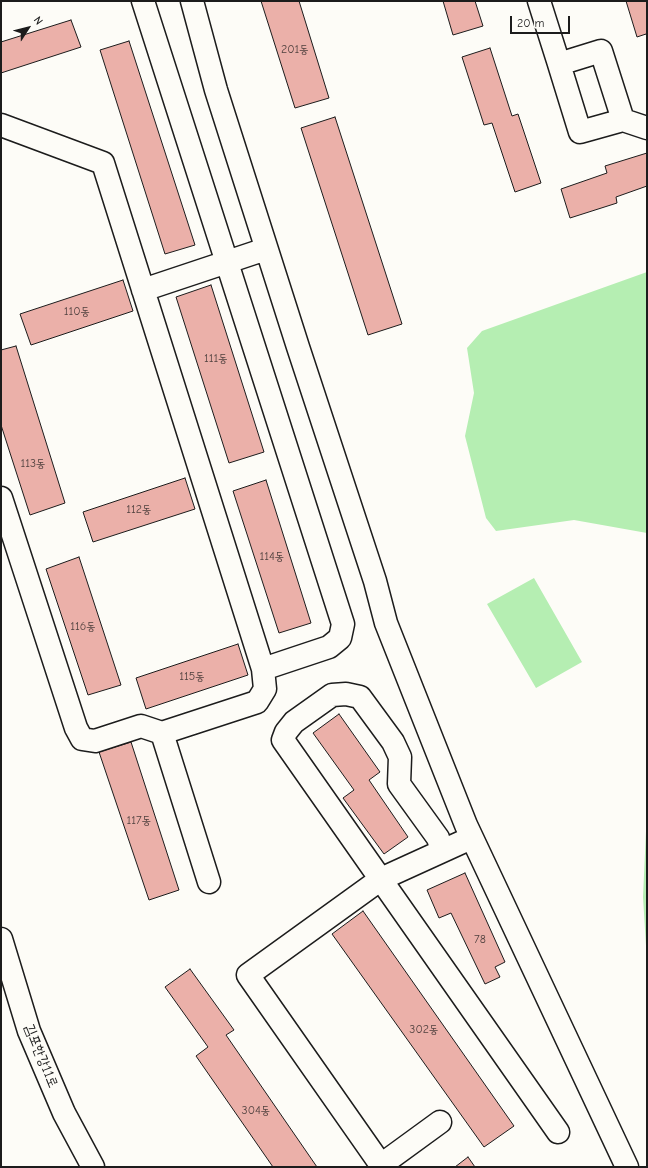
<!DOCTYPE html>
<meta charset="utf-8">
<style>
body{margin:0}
#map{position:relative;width:648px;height:1168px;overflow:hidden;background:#fdfcf7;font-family:"Comic Neue",sans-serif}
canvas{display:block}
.frame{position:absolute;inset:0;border:2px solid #1c1c1c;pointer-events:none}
.north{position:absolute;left:8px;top:8px;width:40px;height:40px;-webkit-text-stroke:3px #fdfcf7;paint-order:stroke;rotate:54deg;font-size:11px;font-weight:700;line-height:16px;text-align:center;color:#1c1c1c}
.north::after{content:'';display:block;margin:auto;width:14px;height:18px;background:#1c1c1c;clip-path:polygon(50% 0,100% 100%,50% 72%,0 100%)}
.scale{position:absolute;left:510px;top:16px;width:60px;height:18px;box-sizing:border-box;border:2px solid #1c1c1c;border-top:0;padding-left:5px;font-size:12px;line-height:14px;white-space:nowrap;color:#1c1c1c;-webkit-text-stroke:3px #fdfcf7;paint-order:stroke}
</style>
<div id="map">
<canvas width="648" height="1168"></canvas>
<div class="frame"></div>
<div class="north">N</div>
<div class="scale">20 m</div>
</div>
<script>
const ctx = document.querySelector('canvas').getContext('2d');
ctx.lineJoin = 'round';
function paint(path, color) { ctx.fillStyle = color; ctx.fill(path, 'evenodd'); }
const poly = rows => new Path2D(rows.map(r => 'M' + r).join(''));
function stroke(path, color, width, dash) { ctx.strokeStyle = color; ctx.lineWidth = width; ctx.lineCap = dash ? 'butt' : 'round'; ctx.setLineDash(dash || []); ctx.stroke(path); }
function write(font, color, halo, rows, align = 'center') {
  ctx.font = font + ' "Comic Neue","Poor Story",sans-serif'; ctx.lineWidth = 3; ctx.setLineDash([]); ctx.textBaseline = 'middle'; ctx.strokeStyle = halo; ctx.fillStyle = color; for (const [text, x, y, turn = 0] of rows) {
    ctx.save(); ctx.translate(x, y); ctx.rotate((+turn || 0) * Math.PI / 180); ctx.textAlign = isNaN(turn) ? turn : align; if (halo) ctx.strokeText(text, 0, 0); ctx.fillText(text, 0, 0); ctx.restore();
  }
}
const green = poly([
 [647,272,647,533,574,520,496,531,486,518,465,436,474,393,467,348,482,331],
 [534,578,582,662,536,688,487,604],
 [647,809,647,962,643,897]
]);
const building = poly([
 [261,1,299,1,329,98,295,108,261,1],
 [443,1,475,1,483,26,453,35,443,1],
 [626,1,647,1,647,36,646,34,637,37,626,1],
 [71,20,81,47,1,73,1,42,71,20],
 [129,41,195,245,165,254,100,50,129,41],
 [490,48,512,116,518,114,541,183,515,192,492,123,484,125,462,57,490,48],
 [335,117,402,324,368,335,301,128,335,117],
 [647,153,647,186,616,197,617,203,570,218,561,189,607,173,605,166,647,153],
 [123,280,133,311,31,345,20,314,123,280],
 [211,285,264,452,229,463,176,297,211,285],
 [16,346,65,503,30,515,1,425,1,350,16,346],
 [185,478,195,509,93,542,83,512,185,478],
 [266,480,311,623,279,633,233,491,266,480],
 [79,557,121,685,88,695,46,569,79,557],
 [238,644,248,675,146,709,136,678,238,644],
 [339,714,380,772,369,780,408,837,384,854,343,798,354,790,313,733,339,714],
 [131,742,179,890,149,900,99,752,131,742],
 [465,873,505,962,495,967,500,977,485,984,451,913,439,918,427,890,465,873],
 [363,911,514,1126,484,1147,332,934,363,911],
 [190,969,234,1030,226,1035,317,1167,273,1167,196,1056,208,1047,165,987,190,969],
 [468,1157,475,1167,455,1167,468,1157]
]);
const minor = poly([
 [143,1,343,624,340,638,329,647,263,669],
 [192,1,216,90,298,347,375,581,386,623,466,825,627,1167],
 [539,1,559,64],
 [623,120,601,51,559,64,580,132,623,120,647,128],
 [1,125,103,163,263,669,265,689,257,702,162,733,141,726,95,741,82,739,76,728,1,498],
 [143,290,266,249],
 [162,733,209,882],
 [442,851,438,838,399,784,400,757,393,742,360,697,346,694,332,695,294,722,286,732,283,740,558,1132],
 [1,939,29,1031,64,1113,93,1167],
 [440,1122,381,1165,248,975,381,879,471,838]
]);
const numberNames = [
 ["201동",295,50],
 ["110동",77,312],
 ["111동",216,359],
 ["113동",33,464],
 ["112동",139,510],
 ["114동",272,557],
 ["116동",83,627],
 ["115동",192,677],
 ["117동",139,821],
 ["78",480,940],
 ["302동",424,1030],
 ["304동",256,1111]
];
const streetNames = [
 ["김포한강11로",41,1056,68]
];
paint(green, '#b5eeb2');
paint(building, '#ebb0a9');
stroke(building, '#1c1c1c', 1);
stroke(minor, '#1c1c1c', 25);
stroke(minor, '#fdfcf7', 22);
write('12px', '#50413f', null, numberNames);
write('14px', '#1c1c1c', '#fdfcf7', streetNames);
</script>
